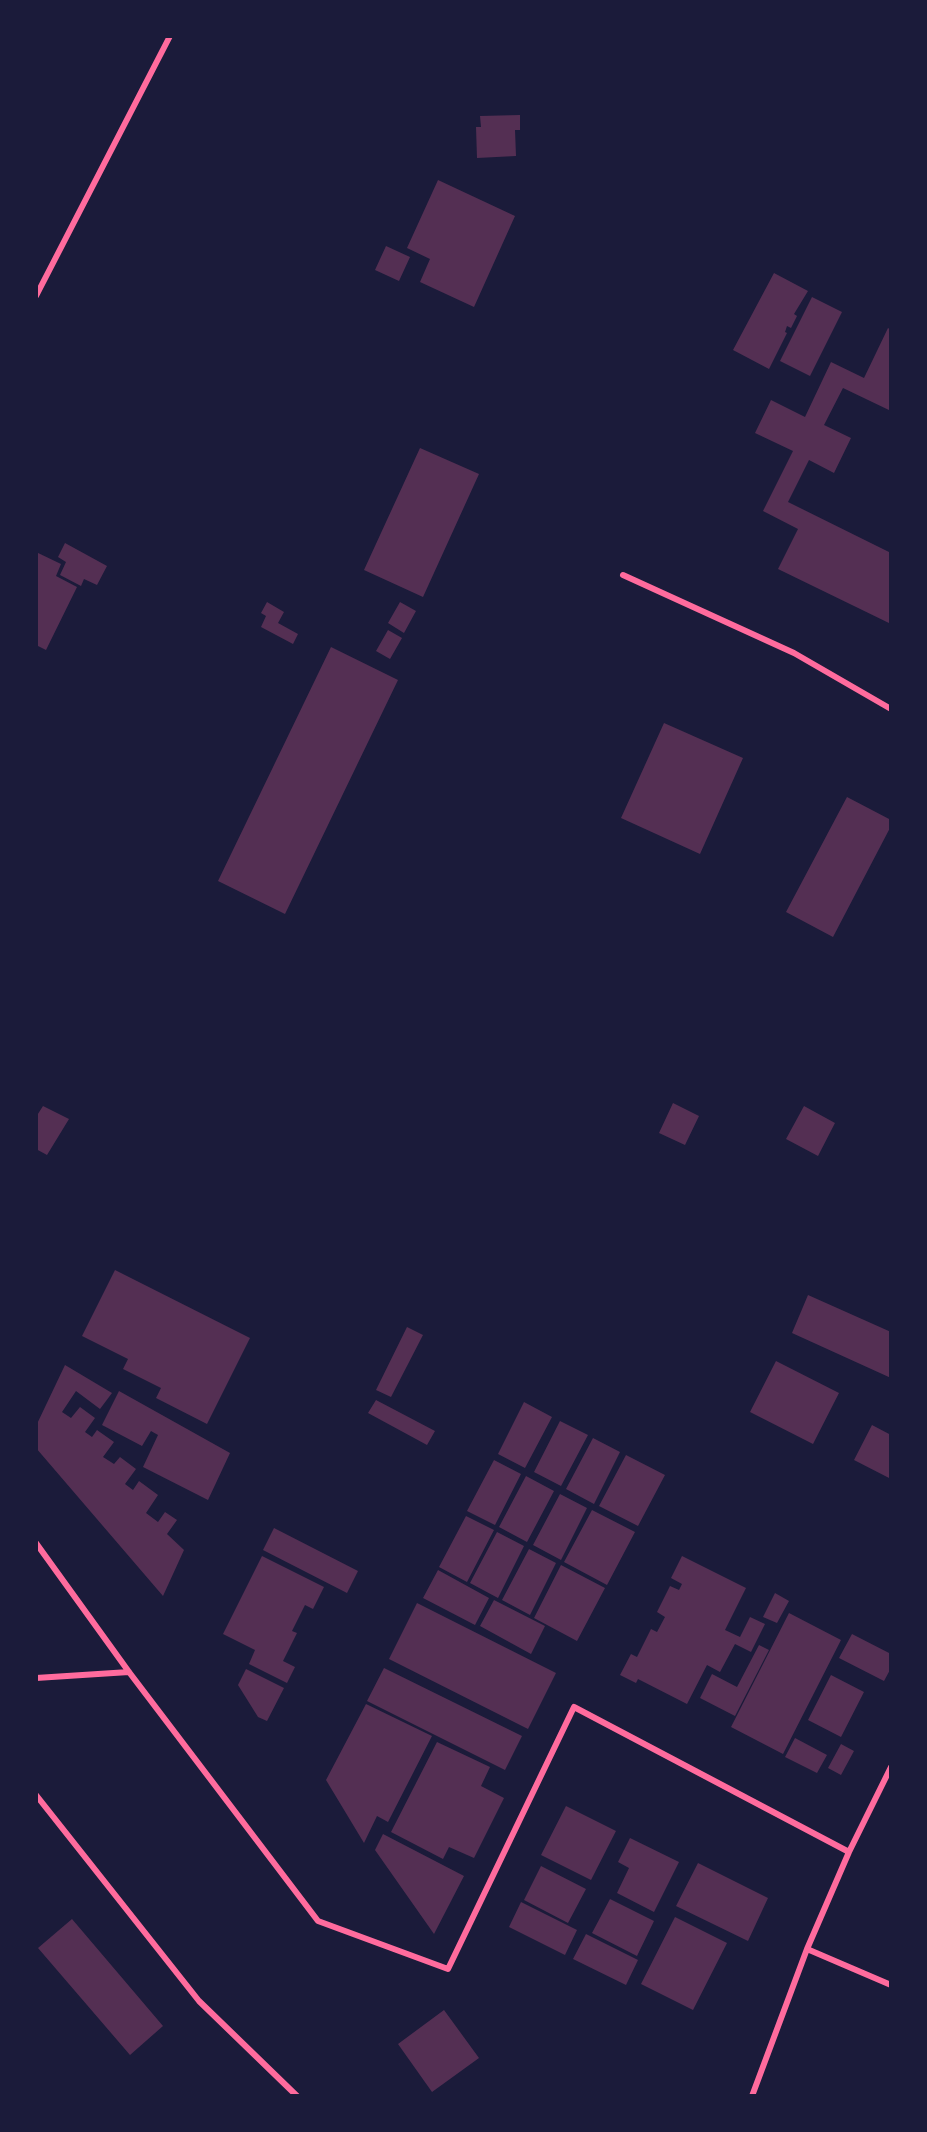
<!DOCTYPE html>
<style>
body{margin:0}
#map{position:relative;width:927px;height:2132px;overflow:hidden;background:#1b1b3a;font-family:"Open Sans",sans-serif}
canvas{display:block}
.frame{position:absolute;inset:0;border:38px solid #1b1b3a;pointer-events:none}
</style>
<div id="map">
<canvas width="927" height="2132"></canvas>
<div class="frame"></div>
</div>
<script>
const ctx = document.querySelector('canvas').getContext('2d');
ctx.lineJoin = 'round';
function paint(path, color) { ctx.fillStyle = color; ctx.fill(path, 'evenodd'); }
const poly = rows => new Path2D(rows.map(r => 'M' + r).join(''));
function stroke(path, color, width, dash) { ctx.strokeStyle = color; ctx.lineWidth = width; ctx.lineCap = dash ? 'butt' : 'round'; ctx.setLineDash(dash || []); ctx.stroke(path); }
const building = poly([
 [520,115,520,130,515,130,516,156,477,158,476,127,481,127,480,116],
 [438,180,515,216,474,307,420,282,430,259,407,248],
 [386,246,410,257,399,281,375,270],
 [774,273,808,291,794,314,797,316,791,328,787,326,785,332,787,333,769,369,733,350],
 [812,297,842,312,810,376,780,361],
 [888,328,891,330,891,411,843,388,824,425,851,438,834,473,809,460,788,502,891,553,891,624,778,569,798,529,763,511,793,451,755,433,771,400,805,417,831,362,864,378],
 [420,448,479,474,423,597,364,570],
 [65,543,107,566,97,585,84,579,81,586,60,575,66,562,58,557],
 [36,552,61,564,56,576,77,587,46,650,36,645],
 [267,602,284,612,278,623,298,634,293,644,261,627,266,616,261,613],
 [400,602,416,611,404,633,388,623],
 [388,630,402,638,390,659,376,651],
 [331,647,398,680,285,914,218,881],
 [664,723,743,758,700,854,621,818],
 [847,797,891,820,891,826,833,937,786,912],
 [673,1103,699,1116,685,1145,659,1133],
 [43,1106,69,1119,47,1155,36,1149,36,1117],
 [804,1106,835,1123,818,1156,786,1139],
 [115,1270,250,1338,207,1424,156,1398,161,1388,123,1369,128,1359,82,1336],
 [808,1295,891,1332,891,1378,792,1333],
 [407,1327,423,1335,391,1397,376,1390],
 [776,1361,839,1393,813,1444,750,1412],
 [65,1365,112,1393,100,1409,76,1391,62,1412,71,1418,80,1407,95,1418,85,1432,92,1437,97,1430,114,1442,103,1457,114,1464,120,1457,136,1469,125,1484,133,1490,139,1481,158,1495,146,1513,158,1522,165,1512,177,1520,167,1534,184,1550,163,1596,36,1448,36,1426],
 [119,1391,230,1453,208,1500,143,1467,158,1435,151,1431,142,1446,102,1425],
 [376,1400,435,1431,427,1445,368,1413],
 [524,1402,552,1417,525,1468,498,1454],
 [560,1421,588,1435,561,1486,534,1472],
 [872,1425,891,1435,891,1479,854,1460],
 [593,1438,620,1452,594,1504,566,1489],
 [626,1455,665,1475,638,1526,599,1506],
 [494,1460,521,1474,495,1525,467,1511],
 [526,1476,554,1491,527,1542,499,1527],
 [560,1494,587,1508,561,1560,533,1545],
 [592,1510,635,1532,607,1585,564,1562],
 [466,1516,494,1530,467,1582,439,1567],
 [274,1528,358,1571,347,1593,263,1550],
 [497,1532,524,1546,498,1598,470,1583],
 [529,1549,556,1563,530,1615,502,1600],
 [262,1556,324,1587,313,1609,305,1605,292,1631,297,1633,283,1661,295,1667,287,1683,249,1664,255,1650,223,1634],
 [682,1556,746,1588,725,1630,740,1637,750,1617,765,1624,751,1652,735,1644,720,1672,707,1665,687,1704,638,1679,636,1683,620,1675,631,1654,637,1657,651,1629,657,1632,665,1617,657,1612,670,1586,679,1590,682,1584,671,1578],
 [561,1565,605,1588,577,1641,534,1618],
 [438,1570,489,1598,475,1625,423,1598],
 [775,1593,789,1601,777,1623,763,1617],
 [494,1600,545,1626,531,1654,480,1626],
 [417,1603,556,1673,528,1729,389,1659],
 [789,1613,841,1640,783,1754,731,1727],
 [852,1634,891,1654,891,1668,884,1681,839,1658],
 [759,1645,769,1650,735,1716,700,1698,712,1674,737,1687],
 [384,1668,522,1736,505,1770,367,1701],
 [246,1669,284,1688,267,1721,258,1717,238,1685],
 [831,1675,864,1692,841,1737,808,1720],
 [366,1704,432,1736,388,1822,377,1816,364,1843,326,1780],
 [795,1738,827,1755,817,1773,785,1757],
 [437,1742,490,1767,481,1786,504,1798,474,1858,449,1847,443,1859,391,1832],
 [841,1744,854,1751,841,1775,828,1768],
 [566,1806,616,1831,591,1880,541,1855],
 [383,1834,464,1876,434,1934,375,1850],
 [630,1838,679,1862,654,1912,617,1893,629,1868,618,1862],
 [698,1863,768,1898,748,1941,676,1906],
 [541,1866,586,1889,568,1923,524,1900],
 [610,1899,654,1921,637,1956,592,1933],
 [521,1902,577,1930,565,1955,509,1927],
 [675,1917,727,1943,693,2010,641,1984],
 [72,1919,163,2026,130,2055,38,1948],
 [586,1934,638,1960,626,1985,573,1959],
 [444,2010,479,2058,432,2092,398,2044]
]);
const minor = poly([
 [36,296,170,36],
 [623,575,794,653,891,709],
 [36,1543,129,1672,318,1921,448,1969,574,1707,849,1852],
 [36,1678,129,1672],
 [36,1795,199,2001,297,2096],
 [807,1949,891,1985],
 [752,2096,807,1949,849,1852,891,1767]
]);
paint(building, '#542f53');
stroke(minor, '#ff6b9d', 6);
</script>
